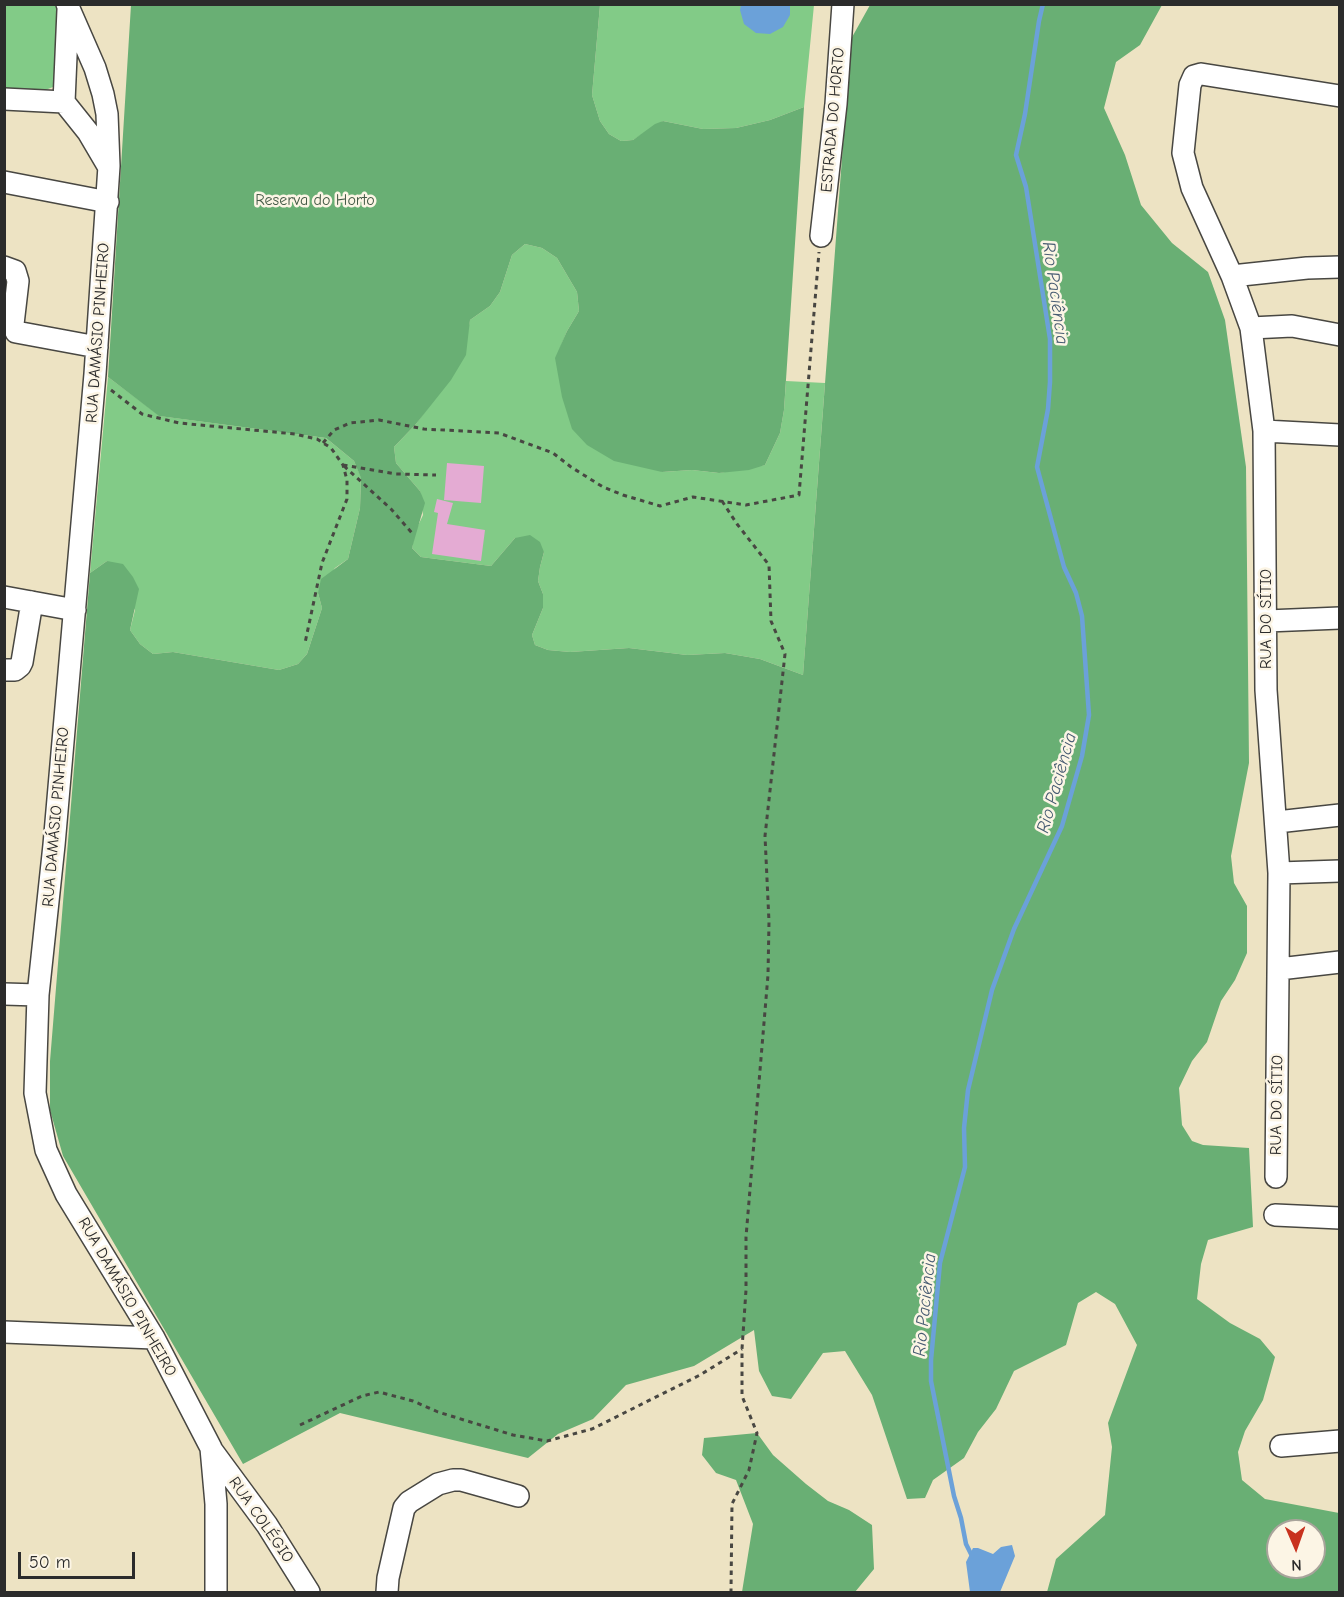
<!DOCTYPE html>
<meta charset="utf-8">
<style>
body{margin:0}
#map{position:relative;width:1344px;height:1597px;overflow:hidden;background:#ede3c3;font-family:"Comic Neue",sans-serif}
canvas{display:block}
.frame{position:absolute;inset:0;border:6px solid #2b2b2b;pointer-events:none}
.north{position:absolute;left:1266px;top:1519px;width:60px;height:60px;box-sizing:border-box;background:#fcf5e5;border:2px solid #a8a49b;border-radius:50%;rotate:178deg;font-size:16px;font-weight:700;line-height:24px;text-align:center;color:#2b2b2b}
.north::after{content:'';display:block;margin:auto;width:21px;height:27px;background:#c8321e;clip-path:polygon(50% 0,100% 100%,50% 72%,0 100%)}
.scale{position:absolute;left:18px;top:1552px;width:117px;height:27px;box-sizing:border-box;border:3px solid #2b2b2b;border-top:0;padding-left:8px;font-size:18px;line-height:21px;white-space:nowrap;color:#2b2b2b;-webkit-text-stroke:4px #fcf5e5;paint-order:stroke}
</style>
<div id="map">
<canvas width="1344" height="1597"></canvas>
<div class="frame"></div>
<div class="north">N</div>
<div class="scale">50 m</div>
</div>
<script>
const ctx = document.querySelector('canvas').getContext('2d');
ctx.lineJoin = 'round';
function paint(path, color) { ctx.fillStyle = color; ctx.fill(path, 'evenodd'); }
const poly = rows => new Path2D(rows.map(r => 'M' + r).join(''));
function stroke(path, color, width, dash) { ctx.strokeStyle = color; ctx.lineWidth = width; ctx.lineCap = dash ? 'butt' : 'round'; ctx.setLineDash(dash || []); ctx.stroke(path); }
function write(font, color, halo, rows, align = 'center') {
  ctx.font = font + ' "Comic Neue",sans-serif'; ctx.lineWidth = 5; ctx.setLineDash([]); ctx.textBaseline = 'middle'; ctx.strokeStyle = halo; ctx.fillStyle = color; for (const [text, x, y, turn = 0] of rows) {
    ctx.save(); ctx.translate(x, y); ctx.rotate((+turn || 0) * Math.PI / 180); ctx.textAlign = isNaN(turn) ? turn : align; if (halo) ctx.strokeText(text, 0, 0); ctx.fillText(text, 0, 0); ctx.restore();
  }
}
const green = poly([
 [5,5,55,5,60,13,57,79,53,87,43,91,5,90],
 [600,5,814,5,804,107,770,120,736,128,703,129,663,121,633,140,621,141,609,134,600,121,592,95],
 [525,244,542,248,557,258,577,292,579,311,567,331,556,358,662,472,692,470,719,473,765,465,780,433,784,410,786,381,825,383,803,675,760,659,725,653,687,655,629,648,570,652,548,650,535,645,532,635,543,608,543,594,538,581,540,567,544,552,515,538,491,566,421,557,412,548,415,532,423,515,420,491,396,463,394,447,416,424,432,402,467,336,470,320,490,306,500,292,512,255],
 [108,377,160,416,326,438,354,461,361,477,360,508,348,559,335,568,318,593,322,608,307,654,298,664,279,670,173,652,153,654,140,644,130,630,135,610,107,561,90,573]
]);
const forest = poly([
 [131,5,600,5,592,95,600,121,609,134,621,141,633,140,655,124,663,121,703,129,736,128,770,120,804,107,784,410,780,433,765,465,749,470,719,473,692,470,662,472,614,461,587,445,572,429,562,397,555,358,567,331,579,311,577,292,557,258,542,248,525,244,512,255,500,292,490,306,470,320,466,355,451,380,416,424,394,447,396,463,420,491,425,503,412,548,421,557,491,566,515,538,530,535,540,542,544,552,540,567,538,581,543,594,543,608,532,635,535,645,548,650,570,652,629,648,687,655,725,653,760,659,803,675,851,39,870,5,1162,5,1140,45,1116,62,1104,108,1125,155,1141,205,1172,243,1208,272,1225,320,1246,467,1249,763,1231,856,1234,883,1247,906,1247,953,1235,980,1221,1001,1207,1042,1192,1061,1179,1088,1182,1125,1192,1141,1203,1145,1249,1148,1253,1227,1208,1240,1201,1264,1197,1299,1230,1323,1260,1339,1275,1357,1263,1400,1245,1431,1238,1452,1242,1480,1265,1499,1339,1513,1339,1592,1047,1592,1056,1559,1105,1515,1112,1447,1108,1423,1137,1345,1115,1304,1096,1292,1078,1303,1066,1345,1014,1371,996,1409,978,1432,964,1458,933,1480,925,1498,907,1499,872,1395,845,1351,823,1353,791,1399,772,1396,759,1371,754,1330,694,1366,626,1385,593,1419,558,1434,528,1458,340,1413,243,1464,63,1156,50,1110,50,1061,90,573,107,561,123,564,133,577,139,589,130,630,140,644,153,654,173,652,279,670,298,664,307,654,322,608,318,593,321,579,348,559,360,508,361,478,354,461,326,438,159,416,108,377],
 [1278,1531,1314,1531,1314,1567,1278,1567],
 [757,1433,773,1455,806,1484,828,1501,849,1510,872,1525,874,1569,855,1592,742,1592,753,1524,736,1480,716,1473,702,1455,704,1438]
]);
const water = poly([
 [741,5,790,5,790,15,783,27,770,34,756,33,744,24,740,10],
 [1012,1545,1015,1556,1000,1592,970,1592,966,1562,973,1548,978,1548,993,1554,1001,1547]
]);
const stream = poly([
 [972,1556,966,1544,961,1518,954,1496,931,1381,931,1360,940,1263,965,1167,964,1128,968,1090,992,990,1014,929,1062,826,1082,756,1089,715,1082,616,1076,593,1064,567,1037,467,1048,409,1050,382,1050,339,1026,187,1016,155,1025,114,1039,21,1043,4]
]);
const building = poly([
 [447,463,484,466,481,503,444,500],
 [437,499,453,503,447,524,485,530,481,561,432,554,438,513,434,512]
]);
const path = poly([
 [111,390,142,414,179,423,295,434,317,439,331,448,343,465,347,480,347,499,322,563,305,643],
 [323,443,334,430,350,423,379,420,424,429,499,433,553,453,571,467,603,487,623,495,660,506,693,497,746,505,799,495,819,252],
 [343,465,396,474,436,475],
 [344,466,391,509,412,533],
 [722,501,737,524,769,565,771,621,785,654,765,836,769,922,768,975,746,1237,746,1290,742,1349,742,1396,757,1433,749,1470,732,1504,731,1592],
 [300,1425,362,1396,379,1392,413,1401,438,1412,513,1435,547,1441,592,1429,700,1375,742,1349]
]);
const minor = poly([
 [67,4,95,68,103,94,107,114,109,166,95,374,54,845,38,995,35,1093,46,1150,66,1194,154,1338,211,1448,216,1504,216,1592],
 [4,99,64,102,88,132,108,166],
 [64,102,68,10],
 [4,182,108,202],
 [821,236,836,104,843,4],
 [4,267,15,271,18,281,13,324,16,332,97,347],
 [1232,276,1307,268,1340,267],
 [1251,328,1292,326,1340,335],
 [1264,431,1340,435],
 [4,597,75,610],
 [1267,621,1340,618],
 [4,670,15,670,20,666,22,662,32,602],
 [1277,822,1340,815],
 [1279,873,1340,871],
 [1279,969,1340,962],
 [4,994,38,995],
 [1276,1177,1279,873,1266,690,1264,431,1251,328,1232,276,1192,188,1183,153,1190,85,1194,76,1201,74,1340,96],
 [1275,1215,1340,1218],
 [4,1332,154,1338],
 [1281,1446,1340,1441],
 [211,1449,267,1525,309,1592],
 [387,1592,388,1578,404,1508,409,1502,438,1484,453,1480,461,1480,518,1496]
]);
const streetNames = [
 ["ESTRADA DO HORTO",833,120,-85],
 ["RUA DAMÁSIO PINHEIRO",98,333,-86],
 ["RUA DO SÍTIO",1266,619,-90],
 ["RUA DAMÁSIO PINHEIRO",56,817,-85],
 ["RUA DO SÍTIO",1277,1105,-89],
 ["RUA DAMÁSIO PINHEIRO",127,1297,60],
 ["RUA COLÉGIO",261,1520,55]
];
const parkNames = [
 ["Reserva do Horto",315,200]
];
const waterNames = [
 ["Rio Paciência",1055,293,82],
 ["Rio Paciência",1057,783,-74],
 ["Rio Paciência",925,1305,-84]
];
paint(green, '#82cb87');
paint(forest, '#69af74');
paint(water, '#6ba1d9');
stroke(stream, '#6ba1d9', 4.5);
paint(building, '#e4abd3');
stroke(minor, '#484742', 24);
stroke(path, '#484742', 3, [4.5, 4.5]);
stroke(minor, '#fff', 21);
write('16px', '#2b2b2b', '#fcf5e5', streetNames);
write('16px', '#455b47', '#fcf5e5', parkNames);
write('italic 18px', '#455a71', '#fcf5e5', waterNames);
</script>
